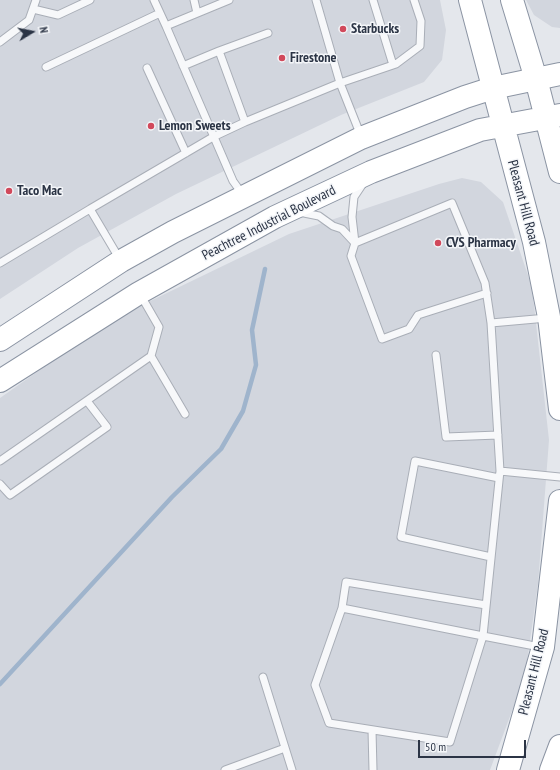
<!DOCTYPE html>
<style>
body{margin:0}
#map{position:relative;width:560px;height:770px;overflow:hidden;background:#e4e7ec;font-family:"PT Sans Narrow",sans-serif}
canvas{display:block}
.north{position:absolute;left:12px;top:12px;width:40px;height:40px;-webkit-text-stroke:3px #f4f6f9;paint-order:stroke;rotate:80deg;font-size:11px;font-weight:700;line-height:16px;text-align:center;color:#2b3445}
.north::after{content:'';display:block;margin:auto;width:14px;height:18px;background:#2b3445;clip-path:polygon(50% 0,100% 100%,50% 72%,0 100%)}
.scale{position:absolute;left:418px;top:740px;width:108px;height:18px;box-sizing:border-box;border:2px solid #2b3445;border-top:0;padding-left:5px;font-size:12px;line-height:14px;white-space:nowrap;color:#2b3445;-webkit-text-stroke:3px #f4f6f9;paint-order:stroke}
</style>
<div id="map">
<canvas width="560" height="770"></canvas>
<div class="north">N</div>
<div class="scale">50 m</div>
</div>
<script>
const ctx = document.querySelector('canvas').getContext('2d');
ctx.lineJoin = 'round';
function paint(path, color) { ctx.fillStyle = color; ctx.fill(path, 'evenodd'); }
const poly = rows => new Path2D(rows.map(r => 'M' + r).join(''));
function stroke(path, color, width, dash) { ctx.strokeStyle = color; ctx.lineWidth = width; ctx.lineCap = dash ? 'butt' : 'round'; ctx.setLineDash(dash || []); ctx.stroke(path); }
function write(font, color, halo, rows, align = 'center') {
  ctx.font = font + ' "PT Sans Narrow",sans-serif'; ctx.lineWidth = 3; ctx.setLineDash([]); ctx.textBaseline = 'middle'; ctx.strokeStyle = halo; ctx.fillStyle = color; for (const [text, x, y, turn = 0] of rows) {
    ctx.save(); ctx.translate(x, y); ctx.rotate((+turn || 0) * Math.PI / 180); ctx.textAlign = isNaN(turn) ? turn : align; if (halo) ctx.strokeText(text, 0, 0); ctx.fillText(text, 0, 0); ctx.restore();
  }
}
const built = poly([
 [0,0,440,0,446,30,442,60,424,82,341,115,176,194,78,248,0,299],
 [526,0,560,0,560,28,552,27,534,15],
 [462,178,481,182,503,202,532,287,549,440,538,584,525,676,490,770,0,770,0,398,111,320,289,234,439,184]
]);
const stream = poly([
 [0,684,172,497,221,449,243,411,256,365,252,330,265,269]
]);
const service = poly([
 [154,0,166,26,233,181,243,195],
 [194,0,197,13],
 [316,0,340,83,396,64,420,46,421,21,414,0],
 [373,0,393,65],
 [33,9,58,15,90,0],
 [166,26,229,0],
 [0,42,29,20,36,0],
 [219,51,268,33],
 [183,66,219,51,245,122,340,83,361,136],
 [46,67,160,13],
 [147,68,186,153],
 [364,182,354,197,352,217,355,243,351,256,382,339,409,329,418,315,487,293],
 [299,212,319,216,333,226,342,229,355,243],
 [355,243,452,203,485,283,491,323,547,318],
 [119,258,90,209,213,137,245,122],
 [0,263,90,209],
 [491,323,500,471,483,636,450,742,329,723,315,685,342,608,483,636,540,647],
 [436,355,446,437,498,435],
 [151,356,185,414],
 [0,461,151,356,159,327,140,294],
 [500,471,560,477],
 [0,484,10,495,107,427,87,401],
 [491,557,401,537,415,461,499,478],
 [342,608,346,582,486,605],
 [263,677,292,770],
 [372,730,373,770],
 [225,770,285,748]
]);
const trunk = poly([
 [470,0,534,242,549,317,560,409],
 [512,0,536,79,560,172],
 [0,340,121,261,173,232,361,138,465,97,493,88,560,74],
 [0,381,139,293,275,217,371,172,480,130,560,115],
 [508,770,543,647,560,501],
 [551,770,560,746]
]);
const markers = [
 [343,29,4,"#d1495b"],
 [282,58,4,"#d1495b"],
 [151,126,4,"#d1495b"],
 [9,191,4,"#d1495b"],
 [438,243,4,"#d1495b"]
];
const poiNames = [
 ["Starbucks",351,29],
 ["Firestone",290,58],
 ["Lemon Sweets",159,126],
 ["Taco Mac",17,191],
 ["CVS Pharmacy",446,243]
];
const streetNames = [
 ["Pleasant Hill Road",523,203,75],
 ["Peachtree Industrial Boulevard",269,223,-27],
 ["Pleasant Hill Road",534,672,-76]
];
paint(built, '#d2d6de');
stroke(stream, '#9fb4cc', 4.5);
stroke(service, '#a9aeb7', 9);
stroke(trunk, '#8b94a3', 24);
stroke(service, '#f7f8fa', 7);
stroke(trunk, '#fff', 22);
for (const [x, y, r, color] of markers) { const dot = new Path2D(); dot.arc(x, y, r, 0, 2 * Math.PI); ctx.fillStyle = color; ctx.fill(dot); stroke(dot, '#f4f6f9', 1.5); }
write('bold 14px', '#2b3445', '#f4f6f9', poiNames, 'left');
write('14px', '#2b3445', '#f4f6f9', streetNames);
</script>
